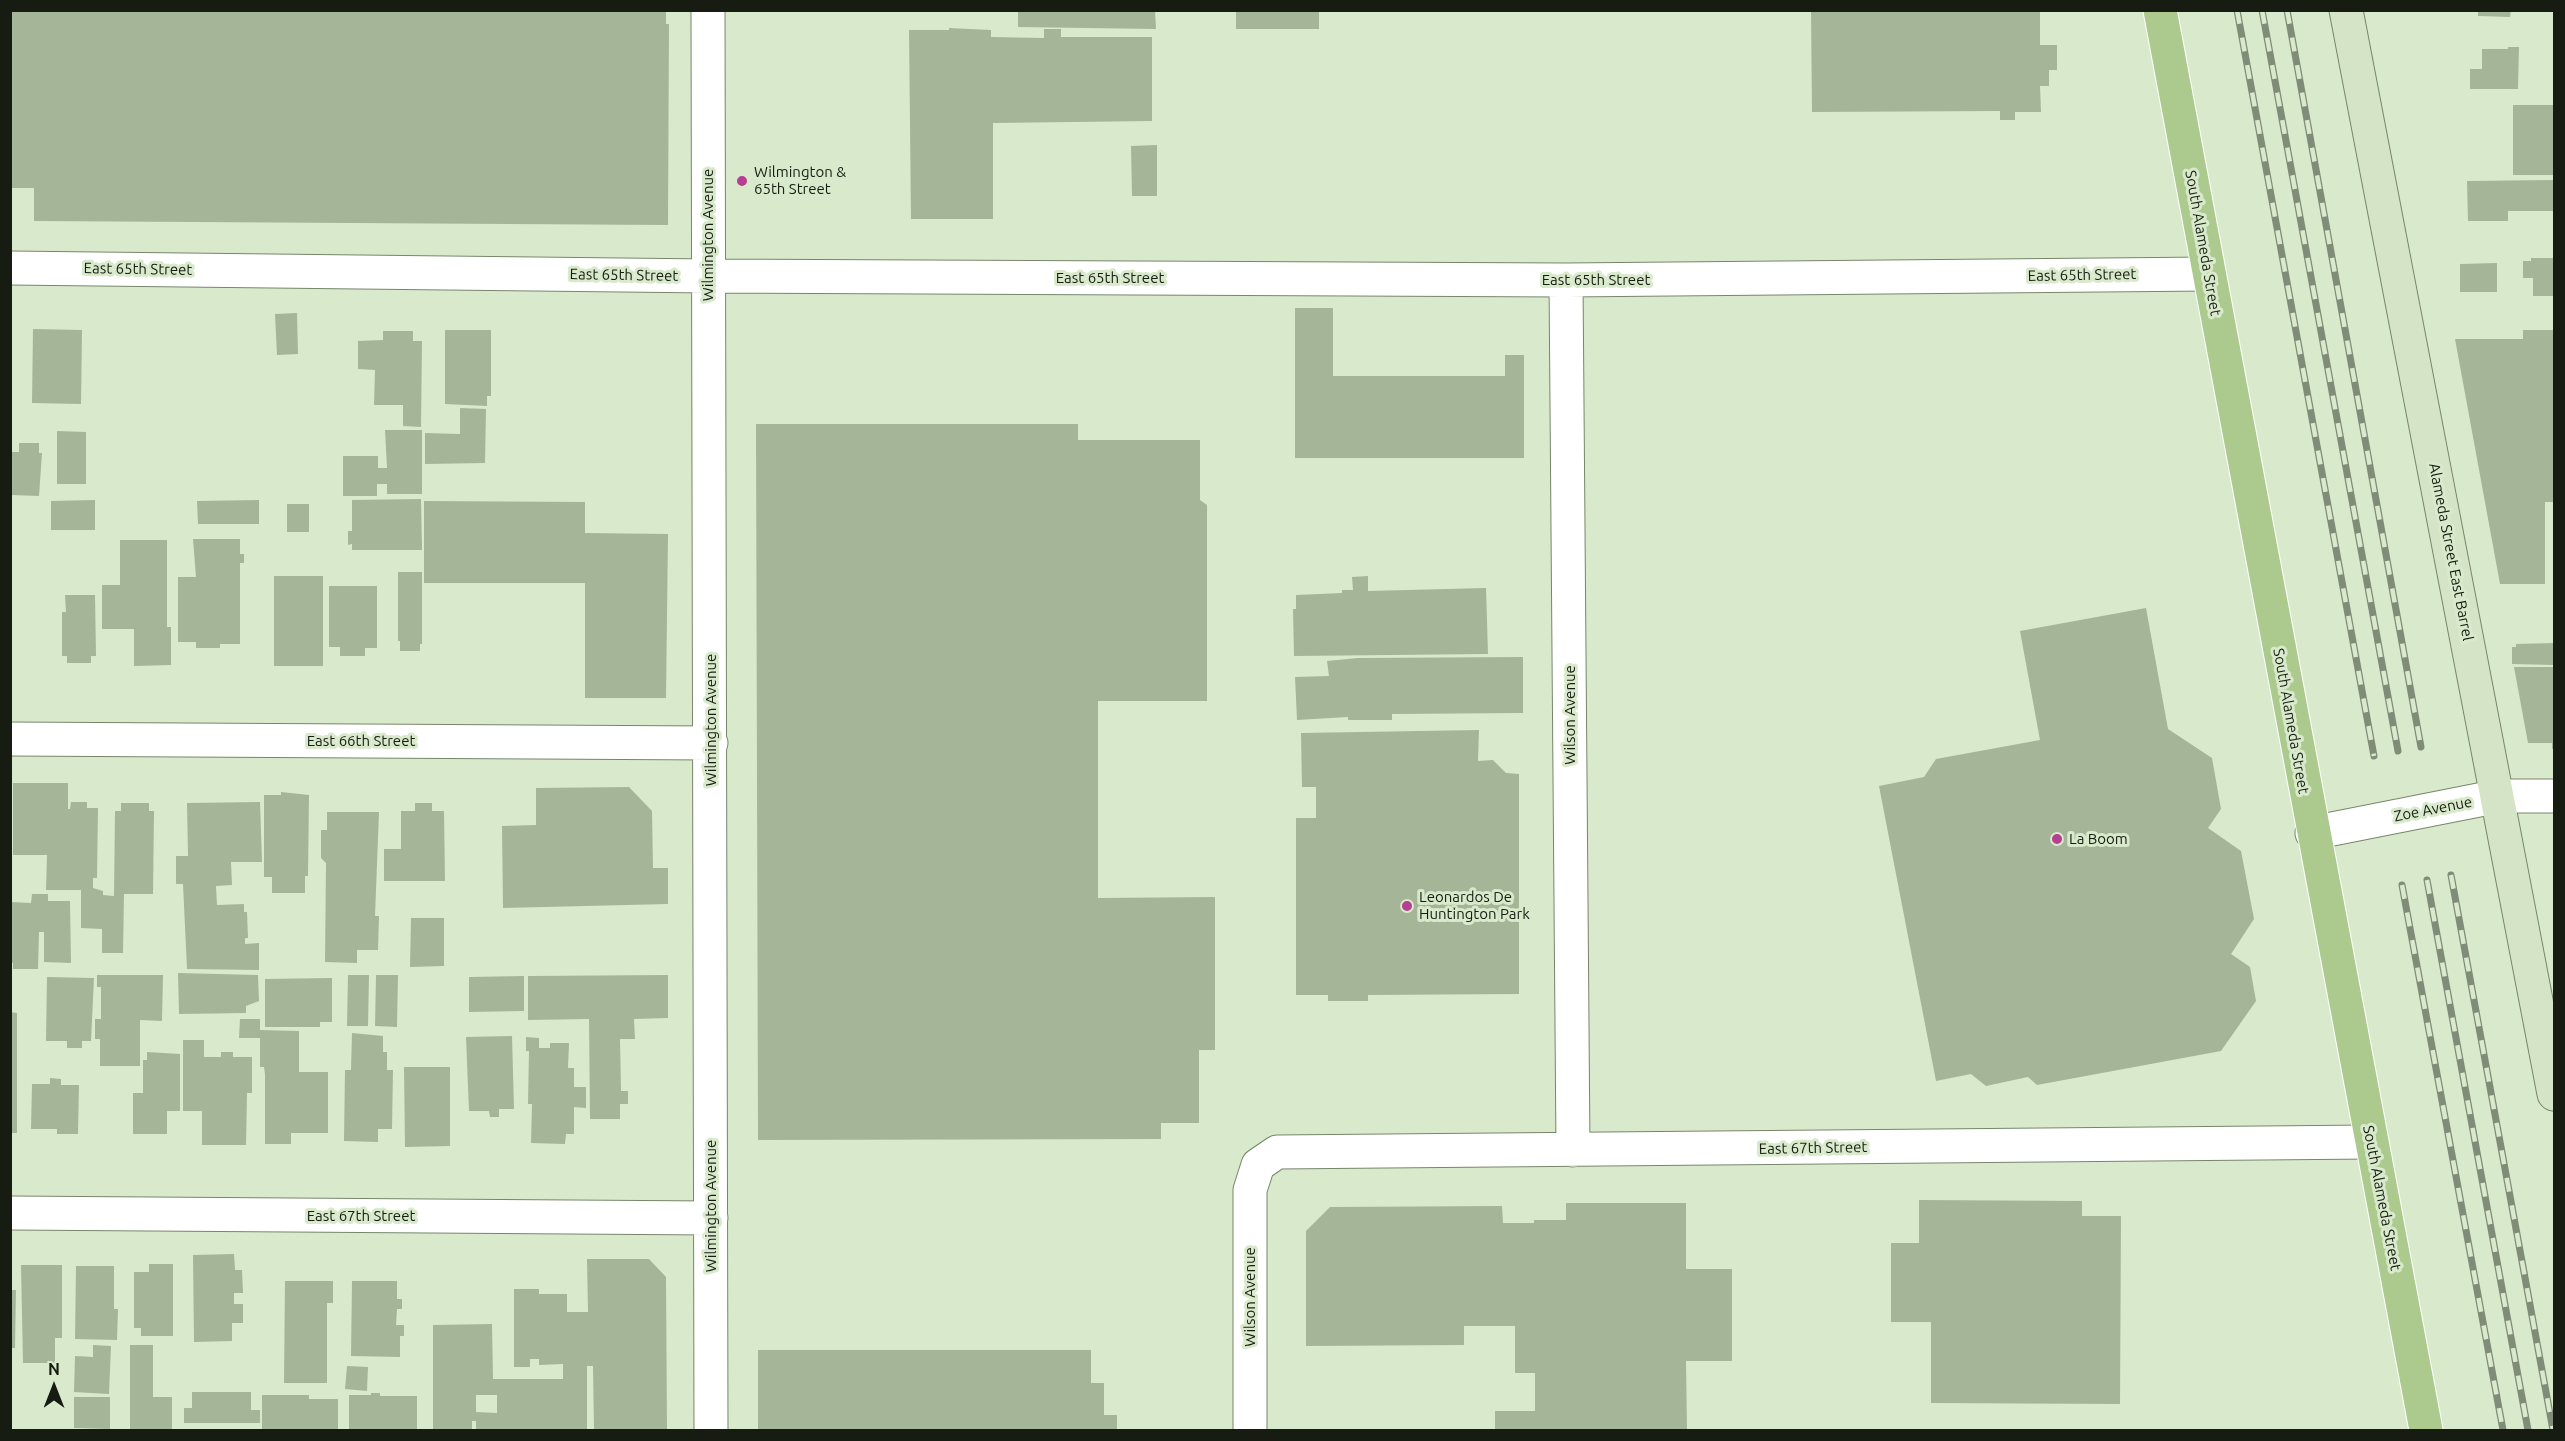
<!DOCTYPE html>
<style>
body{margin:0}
#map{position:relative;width:2565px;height:1441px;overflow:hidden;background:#d9eacc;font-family:Ubuntu,sans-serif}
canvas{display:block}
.frame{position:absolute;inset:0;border:12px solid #161c12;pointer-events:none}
.north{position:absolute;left:24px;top:1357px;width:60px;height:60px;-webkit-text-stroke:4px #d9eacc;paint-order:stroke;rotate:0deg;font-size:16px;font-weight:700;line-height:24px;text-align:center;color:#161c12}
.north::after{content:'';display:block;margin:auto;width:21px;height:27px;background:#161c12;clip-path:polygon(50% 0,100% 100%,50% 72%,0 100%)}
</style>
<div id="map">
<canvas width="2565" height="1441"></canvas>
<div class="frame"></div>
<div class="north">N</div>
</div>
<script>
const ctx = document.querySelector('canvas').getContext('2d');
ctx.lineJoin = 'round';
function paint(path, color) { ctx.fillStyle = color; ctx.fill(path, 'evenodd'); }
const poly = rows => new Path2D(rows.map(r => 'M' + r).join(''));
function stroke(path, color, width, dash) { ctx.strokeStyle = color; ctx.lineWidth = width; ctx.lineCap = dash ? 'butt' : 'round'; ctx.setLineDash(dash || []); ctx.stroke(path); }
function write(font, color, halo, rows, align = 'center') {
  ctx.font = font + ' Ubuntu,sans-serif'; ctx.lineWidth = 6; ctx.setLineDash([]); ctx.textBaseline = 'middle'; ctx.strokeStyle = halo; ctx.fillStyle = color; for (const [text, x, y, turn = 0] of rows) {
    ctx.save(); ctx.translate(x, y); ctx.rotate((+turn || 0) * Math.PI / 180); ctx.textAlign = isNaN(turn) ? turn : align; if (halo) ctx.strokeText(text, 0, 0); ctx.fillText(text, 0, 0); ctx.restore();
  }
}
const building = poly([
 [10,10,666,10,666,24,669,24,668,225,34,221,34,188,10,188],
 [1018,10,1155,10,1156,29,1018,27],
 [1236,10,1319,10,1319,29,1236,29],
 [1811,10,2040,10,2040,45,2057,45,2057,70,2049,70,2049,86,2040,86,2041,112,2015,112,2015,120,2000,120,2000,111,1812,112],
 [2478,10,2511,10,2510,17,2478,16],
 [949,28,991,30,991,37,1044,38,1044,29,1061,29,1061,37,1152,37,1152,121,993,123,993,219,911,219,909,30,949,30],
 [2508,47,2519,47,2518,89,2470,89,2470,69,2482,69,2482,49,2508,49],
 [2513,105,2554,105,2554,175,2513,175],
 [1157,145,1157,196,1132,196,1131,146],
 [2554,180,2554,211,2508,211,2508,221,2468,221,2467,181],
 [2531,258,2554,258,2554,296,2533,296,2533,278,2523,278,2523,261,2531,261],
 [2497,263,2497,292,2460,292,2460,264],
 [1295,308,1333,308,1333,376,1505,376,1505,355,1524,355,1524,458,1295,458],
 [297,313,298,354,277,355,275,314],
 [33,329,82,330,81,404,32,403],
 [445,330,491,330,491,396,487,396,487,406,445,404],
 [2523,330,2554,330,2554,502,2545,502,2545,584,2500,584,2455,339,2523,339],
 [383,331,413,331,413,341,422,341,421,427,403,426,403,405,374,405,375,370,358,369,358,341,383,340],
 [460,408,486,409,485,463,425,464,425,433,460,434],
 [756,424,1078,424,1078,440,1200,440,1200,500,1207,505,1207,701,1098,701,1098,898,1215,897,1215,1050,1199,1050,1199,1123,1161,1123,1161,1139,758,1140],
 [385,430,422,430,422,494,387,494,387,484,377,484,377,496,343,496,343,456,378,456,378,468,387,468],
 [57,431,86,432,86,484,57,484],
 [19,443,39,443,39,453,42,453,39,496,10,495,10,452,19,452],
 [421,499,422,550,352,550,352,544,348,545,348,531,352,531,352,500],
 [95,500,95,530,51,530,51,501],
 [259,500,259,524,198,524,197,501],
 [424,501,585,502,585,533,668,534,666,698,585,698,585,583,424,583],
 [287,504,309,504,309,532,287,532],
 [193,539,240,539,240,554,244,554,244,563,240,563,240,644,220,644,220,648,196,648,196,642,178,642,178,577,196,577],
 [120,540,167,540,167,627,171,627,171,665,134,666,134,629,102,629,102,585,120,585],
 [398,572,422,572,422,644,420,644,420,651,400,651,400,641,398,641],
 [274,576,323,576,323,666,274,666],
 [1368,576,1368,591,1486,588,1488,654,1294,656,1293,609,1296,609,1296,595,1342,593,1342,590,1353,590,1352,577],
 [329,586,377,586,377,648,365,648,365,656,340,656,340,647,329,647],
 [65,595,95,595,96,656,91,656,91,663,67,663,67,656,62,656,62,612,66,612],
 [2146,608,2168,729,2212,758,2221,809,2208,828,2241,851,2254,919,2231,954,2250,967,2256,1001,2221,1051,2037,1085,2028,1077,1986,1086,1971,1074,1936,1081,1879,786,1924,777,1936,759,2040,740,2020,631],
 [2554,643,2554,665,2512,664,2512,647,2516,647,2516,644],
 [1523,657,1523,713,1392,714,1392,720,1348,720,1348,717,1297,720,1295,677,1329,676,1327,661,1358,658],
 [2514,667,2554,667,2554,749,2552,749,2552,743,2528,743],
 [1479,730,1478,761,1493,760,1506,773,1519,774,1519,994,1368,995,1368,1001,1328,1001,1328,995,1296,995,1296,818,1316,818,1316,787,1302,787,1301,733],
 [13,783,68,783,68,809,70,809,71,802,87,802,87,808,98,808,97,878,93,878,93,888,103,891,103,895,114,896,115,811,121,811,121,803,149,803,149,811,154,811,153,894,124,894,123,953,102,953,102,929,81,928,81,890,46,890,47,855,13,855],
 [629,787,652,811,653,868,668,868,668,904,503,908,502,826,536,825,536,788],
 [281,792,309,795,308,876,305,876,305,893,272,893,272,877,264,877,264,795,281,795],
 [260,802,262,862,231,862,232,885,216,886,217,905,244,904,244,912,247,912,248,938,245,938,245,944,259,943,259,970,187,969,183,884,176,884,176,856,188,856,187,803],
 [415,803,432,803,432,811,444,811,445,881,384,881,384,849,401,849,401,811,415,811],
 [327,812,379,812,375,916,379,916,378,950,357,950,357,963,325,962,326,863,321,858,321,830,327,830],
 [32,894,48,894,48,901,70,901,71,963,44,962,44,932,39,932,38,969,13,969,13,963,10,962,10,902,31,903],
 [411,918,444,918,444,966,410,967],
 [178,973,258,975,259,1001,246,1006,246,1013,179,1014],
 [97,975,163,975,162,1021,140,1020,140,1066,100,1066,100,1039,95,1039,95,1019,101,1019,101,987,97,987],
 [348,975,369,975,368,1026,347,1026],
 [376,975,398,975,397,1027,375,1026],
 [668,975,668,1018,634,1019,635,1039,620,1039,621,1091,628,1091,628,1104,620,1104,620,1119,590,1119,589,1019,528,1020,528,976],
 [524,976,524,1011,469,1012,469,977],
 [47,977,94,978,91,1041,82,1041,82,1048,67,1048,67,1041,46,1041],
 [332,978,332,1022,320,1022,320,1027,265,1027,265,979],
 [10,1012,17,1013,17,1133,10,1133],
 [240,1019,260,1019,260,1030,299,1031,299,1072,328,1072,328,1133,291,1133,291,1144,265,1144,265,1074,264,1067,260,1067,260,1038,239,1038],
 [352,1033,383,1036,383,1052,387,1052,387,1070,393,1070,392,1129,378,1129,378,1142,344,1141,345,1070,351,1070],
 [512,1036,514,1109,499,1109,499,1117,490,1117,489,1111,469,1111,466,1037],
 [526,1037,539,1038,539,1048,550,1048,550,1043,569,1043,568,1068,574,1068,574,1087,586,1087,586,1108,574,1107,574,1134,566,1134,565,1144,531,1143,532,1104,528,1104,529,1051,526,1051],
 [183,1040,204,1040,204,1057,221,1057,221,1052,233,1052,233,1057,252,1057,252,1093,247,1093,246,1145,202,1145,202,1111,183,1111],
 [147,1052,180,1054,180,1111,167,1111,167,1134,133,1134,133,1093,143,1093,143,1060,147,1060],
 [404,1067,450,1067,450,1146,405,1147],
 [50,1078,61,1079,61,1085,79,1085,78,1134,57,1134,57,1129,31,1129,32,1084,50,1084],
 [1919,1200,2082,1201,2082,1216,2121,1216,2120,1404,1931,1403,1931,1322,1891,1322,1891,1243,1919,1243],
 [1566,1203,1686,1203,1686,1269,1732,1269,1732,1361,1686,1361,1687,1430,1495,1430,1495,1411,1535,1411,1535,1373,1515,1373,1515,1326,1464,1326,1464,1345,1306,1346,1306,1231,1330,1207,1502,1206,1503,1223,1534,1223,1534,1220,1566,1220],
 [234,1254,235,1270,242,1270,243,1293,234,1293,234,1304,243,1304,243,1323,232,1323,232,1341,194,1342,193,1255],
 [587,1259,649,1259,666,1277,667,1430,594,1430,593,1366,587,1366,587,1430,476,1430,476,1421,472,1421,472,1430,433,1430,433,1325,492,1324,493,1379,563,1379,563,1364,539,1365,539,1359,530,1359,530,1367,514,1367,514,1289,539,1289,539,1294,567,1294,567,1312,588,1312],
 [476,1395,497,1395,497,1413,476,1412],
 [149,1264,173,1264,173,1336,141,1336,141,1328,134,1328,134,1272,149,1272],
 [21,1265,62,1265,62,1338,55,1338,55,1363,23,1363],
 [76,1266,114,1266,114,1309,118,1309,117,1340,75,1339],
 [285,1281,333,1281,333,1303,327,1303,327,1383,284,1383],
 [352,1281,397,1281,397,1299,402,1299,402,1309,397,1309,396,1325,404,1325,404,1336,400,1336,400,1357,351,1356],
 [10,1290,16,1290,15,1348,10,1348],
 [93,1345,111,1346,109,1394,74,1392,75,1356,93,1357],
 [130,1345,153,1345,153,1397,172,1397,172,1430,130,1430],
 [758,1350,1091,1350,1091,1383,1104,1383,1104,1415,1117,1415,1117,1430,758,1430],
 [347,1366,368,1367,367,1391,345,1389],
 [192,1392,251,1392,251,1410,260,1410,260,1423,184,1423,184,1408,192,1408],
 [371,1393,380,1393,380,1396,417,1396,417,1430,349,1430,349,1395,371,1395],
 [262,1395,309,1395,309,1399,338,1399,338,1430,262,1430],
 [74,1397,110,1397,110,1429,74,1428]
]);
const street = poly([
 [708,10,711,1430],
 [10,268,709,276,1566,280,2209,274],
 [1566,280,1573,1150],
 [10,739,711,743],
 [2312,833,2499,796,2554,796],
 [10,1213,711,1218],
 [1250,1430,1250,1190,1258,1165,1277,1152,2371,1142]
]);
const secondary = poly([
 [2346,10,2554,1094]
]);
const primary = poly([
 [2160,10,2426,1430]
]);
const rail = poly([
 [2237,10,2374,756],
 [2262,10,2398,751],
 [2287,10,2421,747],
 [2451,875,2553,1430],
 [2427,880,2528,1430],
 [2402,885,2503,1430]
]);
const markers = [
 [742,181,6,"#b63e93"],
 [2057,839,6,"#b63e93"],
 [1407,906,6,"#b63e93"]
];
const poiNames = [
 ["Wilmington &",754,172],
 ["65th Street",754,189],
 ["La Boom",2069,839],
 ["Leonardos De",1419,897],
 ["Huntington Park",1419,914]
];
const streetNames = [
 ["Wilmington Avenue",708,235,-90],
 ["South Alameda Street",2203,243,80],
 ["East 65th Street",138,269,1],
 ["East 65th Street",624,275,1],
 ["East 65th Street",2082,275,-1],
 ["East 65th Street",1110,278],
 ["East 65th Street",1596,280],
 ["Alameda Street East Barrel",2451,552,79],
 ["Wilson Avenue",1570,715,-90],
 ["Wilmington Avenue",711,720,-90],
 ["South Alameda Street",2291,721,80],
 ["East 66th Street",361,741],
 ["Zoe Avenue",2433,809,-11],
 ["East 67th Street",1813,1148,-1],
 ["South Alameda Street",2382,1198,79],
 ["Wilmington Avenue",711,1206,-90],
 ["East 67th Street",361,1216],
 ["Wilson Avenue",1250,1297,-90]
];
paint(building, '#a5b598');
stroke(street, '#77866b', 35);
stroke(secondary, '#77866b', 35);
stroke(primary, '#fff', 35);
stroke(street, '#fff', 33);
stroke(secondary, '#d5e4c6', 33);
stroke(primary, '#acca8d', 33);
stroke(rail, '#808c77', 7);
stroke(rail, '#d9eacc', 4.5, [14]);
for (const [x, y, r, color] of markers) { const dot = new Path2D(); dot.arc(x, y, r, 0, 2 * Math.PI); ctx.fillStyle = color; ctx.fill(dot); stroke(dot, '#d9eacc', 2); }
write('15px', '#161c12', '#d9eacc', poiNames, 'left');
write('15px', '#161c12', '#d9eacc', streetNames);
</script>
